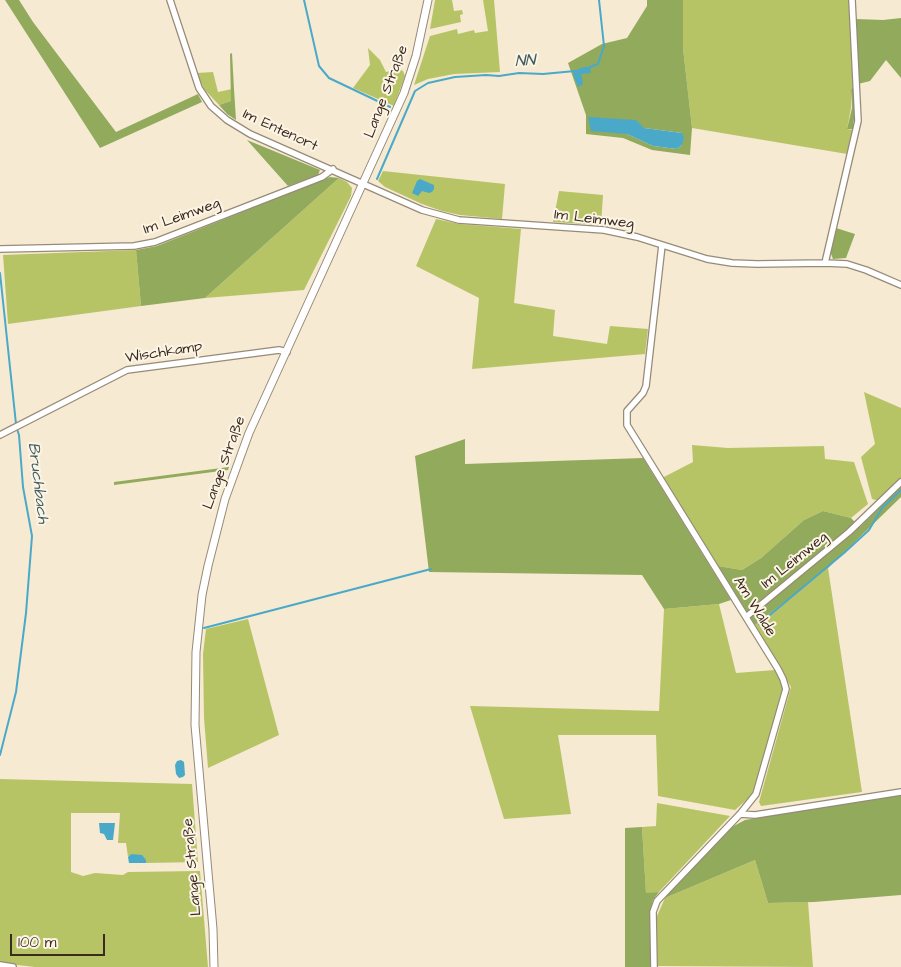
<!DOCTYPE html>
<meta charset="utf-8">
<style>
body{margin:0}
#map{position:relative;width:901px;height:967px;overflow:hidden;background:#f6ead2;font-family:"Architects Daughter",sans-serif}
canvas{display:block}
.scale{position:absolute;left:10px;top:934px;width:95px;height:22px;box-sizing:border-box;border:2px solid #3b2a1e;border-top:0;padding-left:6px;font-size:15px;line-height:18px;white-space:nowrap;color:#3b2a1e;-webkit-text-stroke:4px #fcf5e5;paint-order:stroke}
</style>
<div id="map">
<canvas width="901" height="967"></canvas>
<div class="scale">100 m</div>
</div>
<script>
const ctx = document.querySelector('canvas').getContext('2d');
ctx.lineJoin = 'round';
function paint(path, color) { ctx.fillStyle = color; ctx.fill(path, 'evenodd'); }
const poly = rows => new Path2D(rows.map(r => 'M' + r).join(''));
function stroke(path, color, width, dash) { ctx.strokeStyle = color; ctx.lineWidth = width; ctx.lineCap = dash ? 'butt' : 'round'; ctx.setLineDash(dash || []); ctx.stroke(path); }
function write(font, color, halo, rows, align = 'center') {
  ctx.font = font + ' "Architects Daughter",sans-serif'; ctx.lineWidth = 4; ctx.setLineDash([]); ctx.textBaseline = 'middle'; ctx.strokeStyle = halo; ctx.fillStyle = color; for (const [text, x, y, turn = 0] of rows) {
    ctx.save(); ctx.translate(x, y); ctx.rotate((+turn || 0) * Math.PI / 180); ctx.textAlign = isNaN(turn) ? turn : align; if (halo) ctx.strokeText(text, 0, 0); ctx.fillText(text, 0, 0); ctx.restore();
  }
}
const green = poly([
 [435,0,452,0,454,11,462,10,463,14,460,15,461,22,430,29],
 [483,0,494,0,500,72,454,74,428,79,414,85,430,36,457,29,458,34,474,30,475,33,488,31],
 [683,0,849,0,854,87,851,89,851,108,847,129,853,130,847,154,692,128,683,48],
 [368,48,380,60,386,72,399,69,403,71,405,76,394,106,353,88,370,65],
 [213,72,218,92,232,89,231,101,219,105,204,89,197,73],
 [383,171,505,184,502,219,460,215,442,211,422,204,385,187,378,181],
 [339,178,347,182,352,188,351,196,304,290,205,298],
 [559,191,603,195,601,225,553,222],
 [436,219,460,224,521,229,514,303,555,310,553,336,607,344,610,326,648,329,645,354,472,369,479,298,416,266],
 [136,250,141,306,8,324,3,255],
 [864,392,901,408,901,478,879,501,872,499,861,457,875,444],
 [692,445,728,448,824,446,825,459,854,462,868,504,851,518,823,511,804,520,761,558,742,570,718,566,662,478,693,462],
 [828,568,862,792,761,806,759,802,791,687,755,625],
 [719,604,736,673,775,670,783,684,783,696,756,788,750,797,735,810,658,796,656,735,558,735,571,814,504,819,470,706,659,711,664,609],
 [248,619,279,735,208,768,204,718,203,654,206,629],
 [0,779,192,784,198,862,146,863,146,860,131,854,128,857,126,843,118,843,120,813,71,813,71,872,83,876,95,873,123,875,128,872,200,871,208,967,35,967,0,963],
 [657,803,730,816,659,892,646,894,642,827,656,826],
 [755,860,768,903,808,902,813,967,657,966,657,916,665,898]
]);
const forest = poly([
 [5,0,19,0,33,22,116,132,198,94,202,102,100,148],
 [647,0,683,0,683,48,692,128,690,155,652,150,623,138,586,134,586,115,568,63,602,44,627,38,647,6],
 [644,128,682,133,682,145,677,149,653,146,627,134],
 [901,18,901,78,886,60,870,81,858,84,856,19,883,20],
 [232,53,234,89,236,120,227,114,219,105,231,101,230,54],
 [854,87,855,108,853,129,847,129,852,108,851,89],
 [247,140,320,170,318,175,288,186],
 [330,177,339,178,205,298,141,306,136,250,157,246],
 [836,228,855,234,846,258,833,259,830,251],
 [465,439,465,464,643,458,731,600,719,604,664,609,642,575,429,572,415,456],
 [229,467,228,470,114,485,114,482],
 [901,486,901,497,828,568,755,625,718,566,742,570,761,558,804,520,823,511,851,518,860,527],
 [901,794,901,895,814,902,768,903,755,860,665,898,666,893,732,827,745,820],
 [642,827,646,893,659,892,653,900,650,912,651,967,625,967,625,828]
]);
const water = poly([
 [584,67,590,67,591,73,581,74,583,84,578,87,573,74,574,71],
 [588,117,636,120,644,128,682,133,684,138,682,145,677,149,653,146,627,134,591,131],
 [420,179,434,185,434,189,432,192,429,193,422,191,418,196,412,193,417,181],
 [181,760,184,762,185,775,183,777,179,778,176,774,175,765,177,761],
 [99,823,115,823,113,840,107,840,104,834,100,833],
 [131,854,142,855,146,860,146,863,129,863,128,857]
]);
const stream = poly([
 [304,0,319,66,329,78,390,107],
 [590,67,598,64,604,46,599,0],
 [377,179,415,91,428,83,455,77,486,75,499,76,519,73,543,74,575,71],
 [0,273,16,424],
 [759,624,844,553,869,530,882,508,901,490],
 [204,628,431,569],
 [0,755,16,692,26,613,32,536,23,487,19,435,17,429]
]);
const minor = poly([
 [170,0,199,88,211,106,227,120,250,134,422,210,459,220,604,230,637,237,707,259,732,263,757,264,825,263,847,264,866,270,901,285],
 [0,249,134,246,155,242,322,177,333,169],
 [825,263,858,121,852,0],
 [0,435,127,370,279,350,287,352],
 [746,617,849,532,901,482],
 [740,814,755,815,901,792],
 [0,965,13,967],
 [654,967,653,912,657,901,740,814,756,794,786,689,783,679,778,669,627,425,627,411,643,393,646,386,662,245]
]);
const tertiary = poly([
 [214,967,213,929,195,725,196,652,202,595,208,566,225,499,249,433,404,93,416,56,428,0]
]);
const streetNames = [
 ["Lange Straße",387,92,-69],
 ["Im Entenort",280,131,25],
 ["Im Leimweg",182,217,-20],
 ["Im Leimweg",594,220,7],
 ["Wischkamp",164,353,-9],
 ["Lange Straße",225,463,-70],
 ["Im Leimweg",795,561,-39],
 ["Am Walde",754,607,58],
 ["Lange Straße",193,867,-95]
];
const waterNames = [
 ["NN",525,62,-3],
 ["Bruchbach",37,483,83]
];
paint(green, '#b7c466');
paint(forest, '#91aa5b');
paint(water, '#4aa9c9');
stroke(stream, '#4aa9c9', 2);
stroke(minor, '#988a78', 8);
stroke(tertiary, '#988a78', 9);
stroke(minor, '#fff', 5.5);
stroke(tertiary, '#fff', 7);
write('15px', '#3b2a1e', '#fcf5e5', streetNames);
write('italic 16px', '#415d62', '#fcf5e5', waterNames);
</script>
